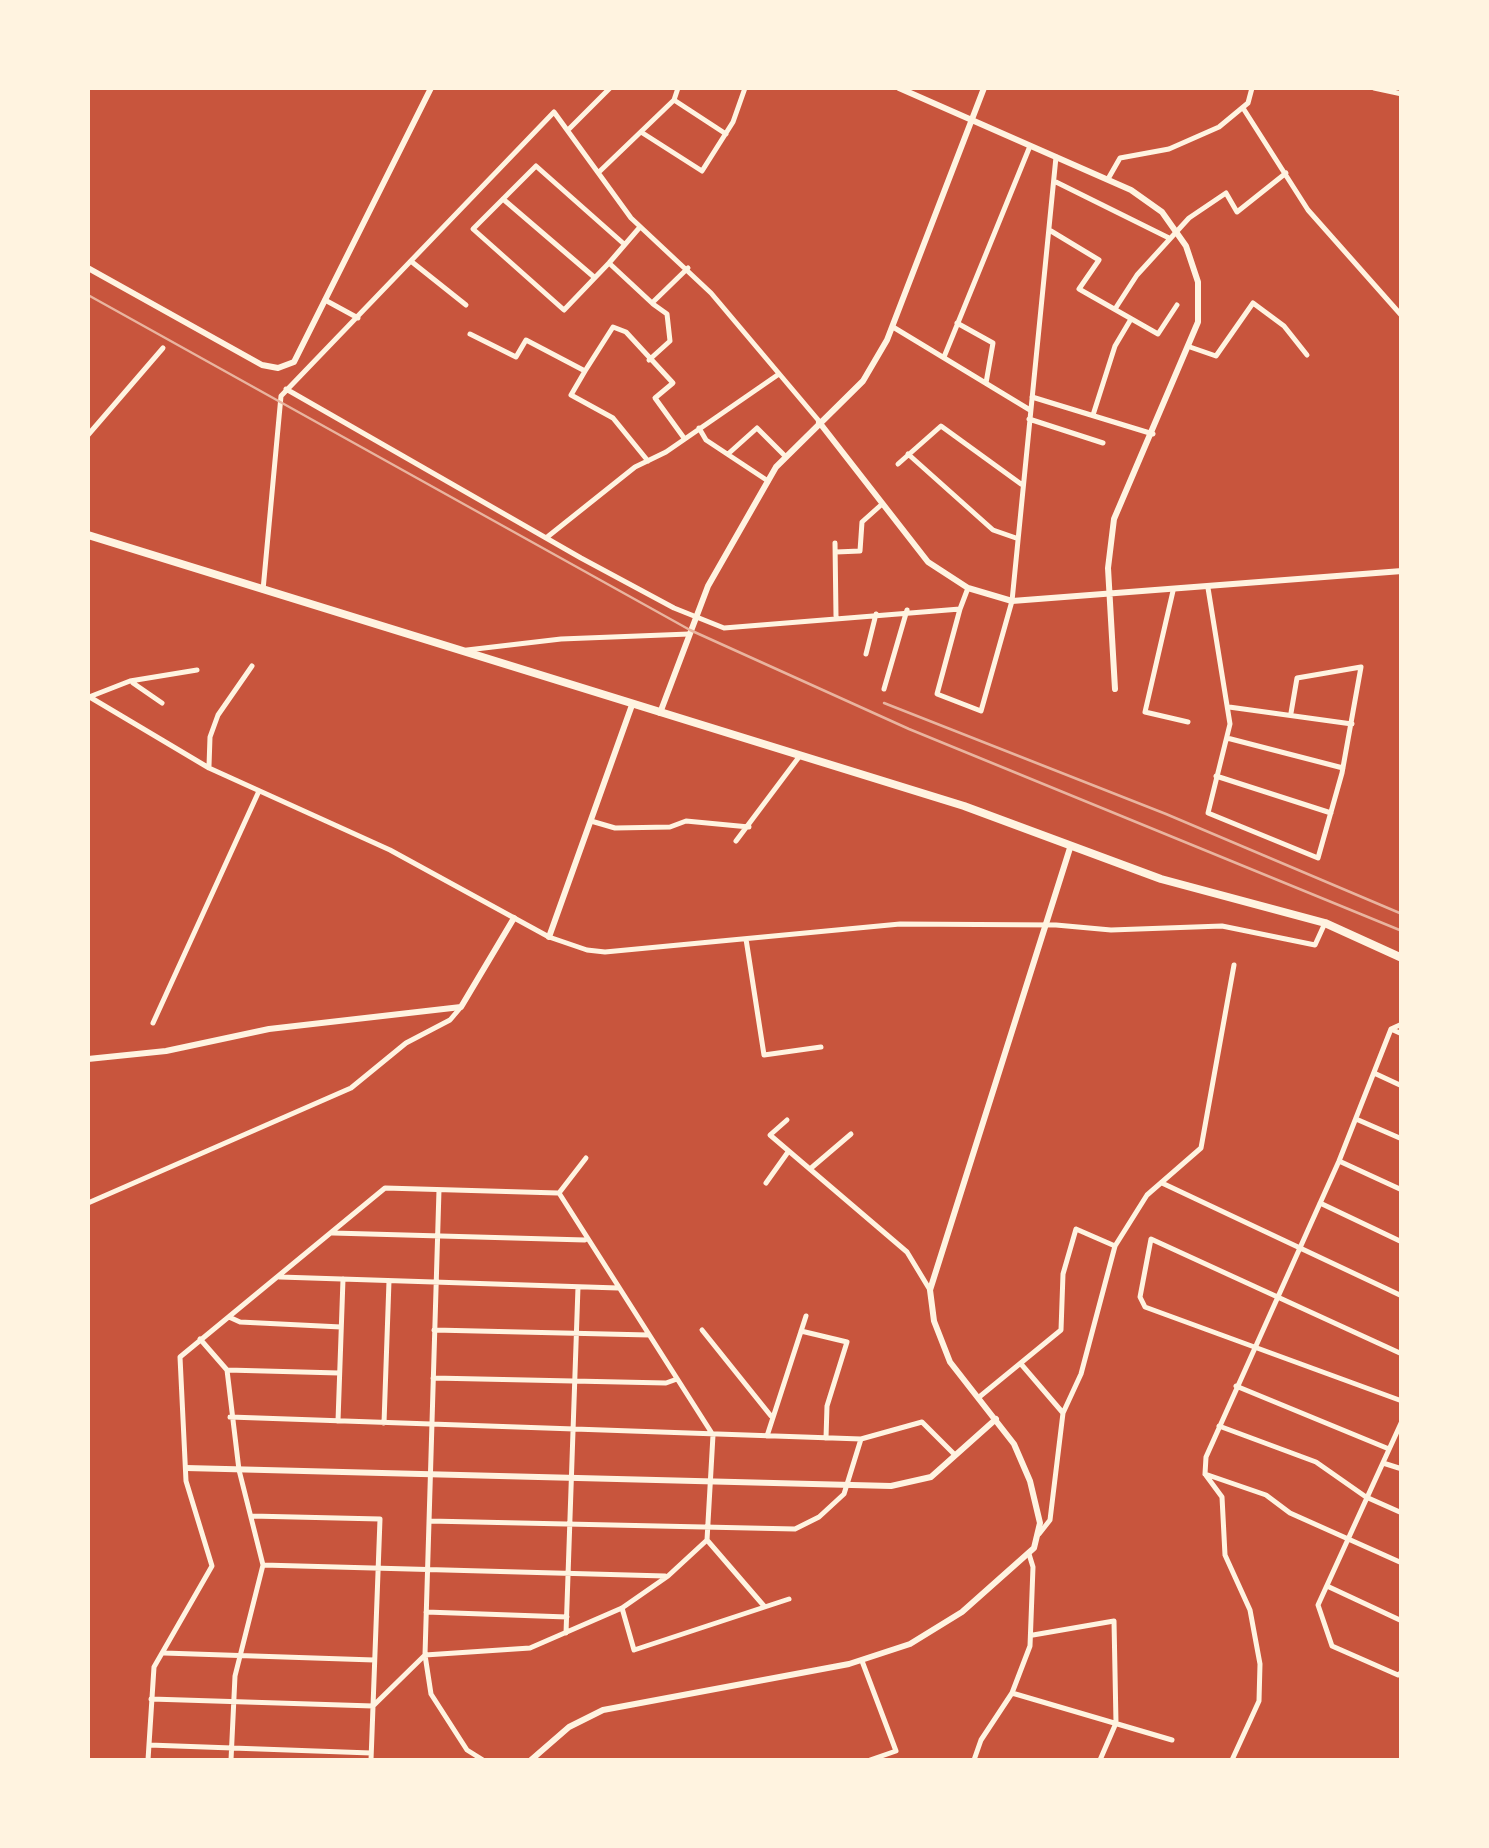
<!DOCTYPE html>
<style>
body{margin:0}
#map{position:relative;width:1489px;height:1848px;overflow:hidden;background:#c8553d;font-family:"Fira Sans Condensed",sans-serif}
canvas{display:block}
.frame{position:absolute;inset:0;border:90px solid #fff3e0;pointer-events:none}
</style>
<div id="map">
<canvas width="1489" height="1848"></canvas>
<div class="frame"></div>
</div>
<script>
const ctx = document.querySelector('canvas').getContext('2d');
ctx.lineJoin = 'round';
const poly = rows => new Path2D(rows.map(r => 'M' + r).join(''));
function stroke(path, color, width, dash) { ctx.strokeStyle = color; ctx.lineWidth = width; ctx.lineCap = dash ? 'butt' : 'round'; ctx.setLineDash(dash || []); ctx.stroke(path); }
const minor = poly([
 [1374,88,1402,94],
 [674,100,726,134],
 [1243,108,1308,210,1402,316],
 [568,130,610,88],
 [641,132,702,171,733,122,745,88],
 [599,172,674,100,678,88],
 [1108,179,1120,158,1169,149,1219,127,1248,103,1252,88],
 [1056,182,1169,238],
 [503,199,594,277],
 [1051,231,1099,260,1079,289,1158,334,1177,305],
 [624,244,536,166,473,229,564,310,609,263,640,227],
 [412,262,466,305],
 [609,263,652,303,688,268],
 [325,300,358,318],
 [1115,309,1137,275,1189,218,1226,193,1237,212,1286,173],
 [957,323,993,343,986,383],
 [893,327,1030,410],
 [470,334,516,357,526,340,585,371,613,327,626,332,673,383,655,398,684,438],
 [1190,347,1216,356,1253,303,1284,326,1307,355],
 [944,357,1030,146],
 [649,360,670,341,667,314,653,304],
 [585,371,571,395,613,418,648,461],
 [286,389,581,558,674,608,724,628,960,609,968,588],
 [1032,397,1153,434],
 [1093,415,1115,346,1131,319],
 [1029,419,1103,443],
 [699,428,706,440,768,481],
 [88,435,163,348],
 [728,454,757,428,785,456],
 [908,454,993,530,1016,538],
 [898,464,941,426,1021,484],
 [546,538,635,467,666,452,779,374],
 [835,543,836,616],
 [836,552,860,551,862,522,881,505],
 [1208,588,1230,724,1208,813,1318,858,1342,773,1361,667,1297,678,1291,713],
 [263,590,281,396,554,112,631,218,711,293,819,421],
 [1173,591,1145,712,1188,722],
 [960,609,937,694,981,711,1012,601,1056,157],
 [467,650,561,639,689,634],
 [866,654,876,614],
 [133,683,162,703],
 [884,689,907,610],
 [88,696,209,768,390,850,549,937,587,950,605,952,900,924,1056,925,1111,930,1222,926,1315,945,1325,923],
 [89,697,130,681,197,670],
 [1229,707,1352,724],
 [1227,738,1343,768],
 [209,766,210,737,218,715,252,666],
 [1216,776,1331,813],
 [591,821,615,828,670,827,686,821,749,827],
 [736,841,799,757],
 [746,939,764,1055,821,1047],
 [153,1023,259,791],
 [1391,1029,1402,1034],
 [1374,1073,1402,1086],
 [1356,1119,1402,1139],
 [787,1120,770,1135,907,1252,930,1290],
 [1339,1161,1402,1190],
 [810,1169,851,1134],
 [766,1183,788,1152],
 [1162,1183,1402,1296],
 [439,1190,425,1655,431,1694,467,1750,483,1760],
 [559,1193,586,1158],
 [88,1203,351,1088,406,1043,450,1020,461,1007],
 [1320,1203,1402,1242],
 [333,1233,585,1240],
 [280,1277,618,1288],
 [229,1317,240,1322,341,1327],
 [434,1330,649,1335],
 [702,1330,771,1416],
 [801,1331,847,1342,827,1406,826,1438],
 [200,1339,227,1370,239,1470,263,1565,235,1676,231,1760],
 [1402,1354,1151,1239,1140,1297,1145,1307,1402,1401],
 [1021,1364,1063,1413],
 [227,1370,339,1373],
 [433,1378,666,1383,677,1379],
 [1236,1386,1389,1449],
 [978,1398,1061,1330,1063,1274,1076,1229,1115,1246,1147,1195,1201,1148,1234,965],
 [230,1417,861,1439,922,1422,955,1455],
 [338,1421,343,1279],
 [1402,1421,1318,1605,1332,1646,1398,1675,1402,1672],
 [384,1423,389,1281],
 [1219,1426,1316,1462,1366,1497,1402,1513],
 [767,1436,806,1316],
 [1383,1463,1402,1469],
 [1205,1474,1266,1495,1290,1513,1402,1563],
 [251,1516,380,1519,371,1760],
 [429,1521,795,1529,819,1517,844,1494,861,1439],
 [1039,1534,1050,1520,1063,1413,1081,1374,1115,1246],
 [707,1540,764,1606],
 [263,1565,665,1576],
 [1327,1586,1402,1621],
 [622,1608,634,1650,789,1599],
 [426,1612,567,1617],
 [566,1633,578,1287],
 [1033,1635,1114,1621,1116,1723,1100,1760],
 [164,1653,374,1660],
 [862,1661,896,1751,870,1760],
 [1012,1693,1172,1740],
 [151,1699,373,1706,425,1655,530,1648,622,1608,668,1576,707,1540,713,1435,559,1193],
 [149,1745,371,1753],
 [148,1760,154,1667,212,1566,186,1481,180,1357,385,1188,558,1193],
 [974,1760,981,1740,1012,1693,1030,1646,1033,1567,1029,1554],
 [1232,1760,1259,1701,1260,1664,1250,1610,1225,1555,1222,1497,1205,1474,1206,1457,1339,1161,1391,1029,1402,1024]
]);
const tertiary = poly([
 [899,88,1131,190,1162,212,1186,246,1198,282,1198,322,1114,519,1108,568,1115,689],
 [88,268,262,365,278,368,294,362,431,88],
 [819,422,928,562,968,588,1012,601,1402,571],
 [660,713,708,586,776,467,863,381,887,340,984,88],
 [549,937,632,705],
 [88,1059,166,1051,269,1029,461,1007,514,918],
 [186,1468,891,1486,931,1477,996,1419]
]);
const secondary = poly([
 [531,1760,569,1727,603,1710,849,1664,910,1644,962,1612,1034,1548,1040,1523,1030,1481,1014,1444,950,1362,934,1321,930,1290,1070,848]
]);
const primary = poly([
 [88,535,964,806,1161,879,1325,923,1402,958]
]);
const rail = poly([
 [88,295,690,630,909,729,1402,931],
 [884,703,1166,814,1402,914]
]);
stroke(minor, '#fff3e0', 5);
stroke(tertiary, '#fff3e0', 6);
stroke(secondary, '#fff3e0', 6);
stroke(primary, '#fff3e0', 8);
stroke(rail, '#e9b49f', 2.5);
</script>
